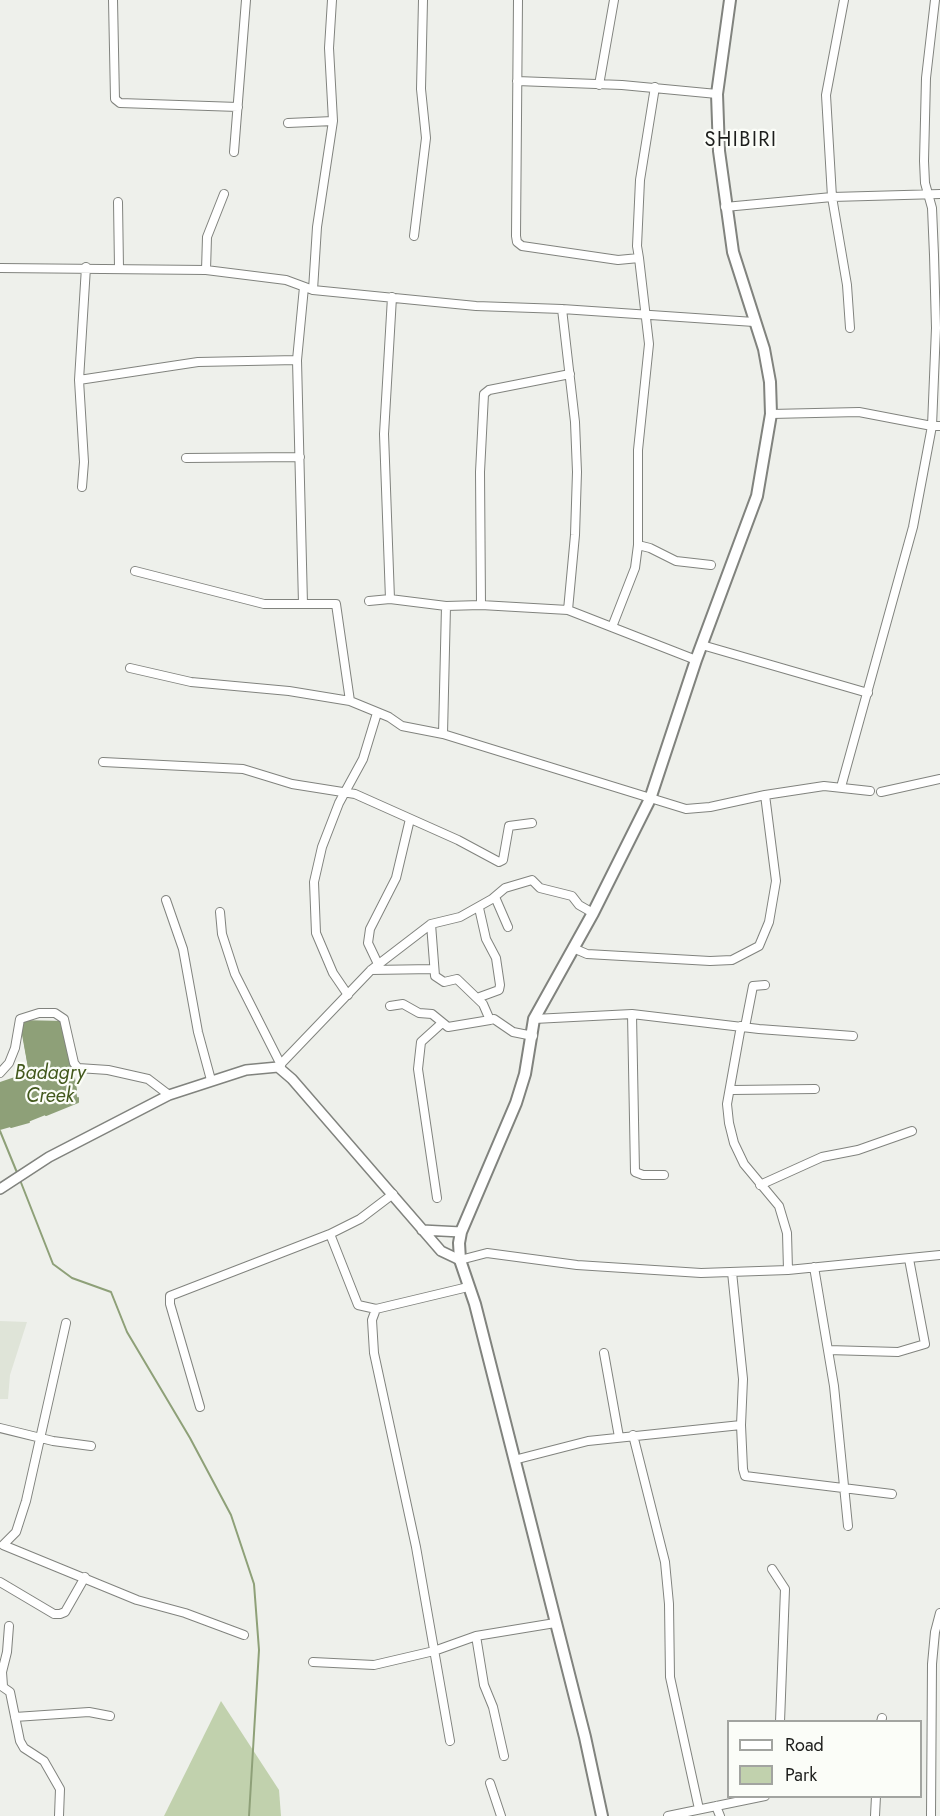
<!DOCTYPE html>
<style>
body{margin:0}
#map{position:relative;width:940px;height:1816px;overflow:hidden;background:#eef0eb;font-family:Jost,sans-serif}
canvas{display:block}
.legend{position:absolute;left:727px;top:1720px;width:195px;height:78px;box-sizing:border-box;background:#fbfdf8;border:2px solid #a2a4a0;margin:0;padding:8px 10px;list-style:none;font-size:18px;color:#1d1e1c}
.legend li{display:flex;align-items:center;gap:12px;height:30px}
.legend b{width:30px;border:2px solid #a2a4a0}
</style>
<div id="map">
<canvas width="940" height="1816"></canvas>
<ul class="legend">
<li><b style="height:8px;background:#fff"></b>Road</li>
<li><b style="height:16px;background:#c1d1ad"></b>Park</li>
</ul>
</div>
<script>
const ctx = document.querySelector('canvas').getContext('2d');
ctx.lineJoin = 'round';
function paint(path, color) { ctx.fillStyle = color; ctx.fill(path, 'evenodd'); }
const poly = rows => new Path2D(rows.map(r => 'M' + r).join(''));
function stroke(path, color, width, dash) { ctx.strokeStyle = color; ctx.lineWidth = width; ctx.lineCap = dash ? 'butt' : 'round'; ctx.setLineDash(dash || []); ctx.stroke(path); }
function write(font, color, halo, rows, align = 'center') {
  ctx.font = font + ' Jost,sans-serif'; ctx.lineWidth = 4.5; ctx.setLineDash([]); ctx.textBaseline = 'middle'; ctx.strokeStyle = halo; ctx.fillStyle = color; for (const [text, x, y, turn = 0] of rows) {
    ctx.save(); ctx.translate(x, y); ctx.rotate((+turn || 0) * Math.PI / 180); ctx.textAlign = isNaN(turn) ? turn : align; if (halo) ctx.strokeText(text, 0, 0); ctx.fillText(text, 0, 0); ctx.restore();
  }
}
const built = poly([
 [0,1321,27,1322,10,1375,8,1399,0,1399]
]);
const green = poly([
 [221,1701,279,1790,281,1816,164,1816]
]);
const water = poly([
 [20,1020,64,1021,78,1102,28,1122,0,1130,0,1083,29,1073]
]);
const stream = poly([
 [74,1078,76,1090],
 [0,1083,30,1073,22,1029],
 [46,1115,78,1102,78,1098],
 [11,1127,29,1122],
 [0,1131,18,1175],
 [20,1180,53,1264,72,1278,111,1292,127,1332,190,1438,231,1515,254,1584,259,1650,249,1816]
]);
const minor = poly([
 [113,0,115,99,120,103,238,107],
 [518,0,516,236,517,242,522,246,618,260,639,258,637,246,640,180,655,87],
 [844,0,826,95,832,197,847,285,850,328],
 [517,81,622,85,717,94],
 [599,85,614,0],
 [288,123,333,121],
 [234,152,246,0],
 [118,202,119,268],
 [725,207,832,197,940,194],
 [414,236,426,138,421,89,423,0],
 [0,268,206,270,286,280,313,290,476,306,562,309,754,322],
 [206,270,207,237,224,194],
 [313,290,317,227,333,121,329,48,332,0],
 [562,309,575,422,577,472,575,535,568,610],
 [79,380,198,362,297,360],
 [771,414,859,412,932,426,940,426],
 [186,458,300,457],
 [82,487,84,462,79,380,86,267],
 [638,545,650,548,676,561,711,565],
 [135,571,264,604,336,604,350,701],
 [390,599,384,434,392,297],
 [369,601,390,599,446,606,481,605,568,610,696,660],
 [303,604,297,360,304,287],
 [481,605,480,472,484,394,489,390,570,374],
 [612,627,635,568,638,545,638,450,649,344,639,258],
 [702,645,868,693],
 [130,668,191,682,289,691,350,701,389,717,402,726,443,734,686,809,710,807,765,795,824,786,870,791],
 [443,734,446,606],
 [103,762,243,769,292,784,355,794,458,840,499,862,503,860,509,826,532,823],
 [841,787,913,527,932,426,936,328,934,255,932,208,925,183,924,161,926,78,935,0],
 [881,792,940,779],
 [495,897,508,927],
 [166,900,183,949,198,1032,211,1080],
 [220,912,222,934,235,974,281,1065],
 [431,924,435,976,444,982,457,979,483,1004,490,1020,494,1019,513,1032,533,1036],
 [573,948,587,954,710,961,732,960,759,946,769,922,776,881,765,795],
 [378,964,368,943,370,929,396,878,410,819],
 [371,970,434,969],
 [348,995,333,973,316,933,314,882,322,847,339,803,363,759,377,713],
 [477,998,499,990,500,985,496,958,486,939,479,908],
 [390,1006,403,1004,419,1013,432,1014,448,1027,490,1020],
 [632,1014,635,1172,643,1175,664,1175],
 [534,1019,632,1014,759,1029,853,1036],
 [741,1026,727,1104,729,1123,734,1143,744,1164,779,1206,787,1233,788,1270],
 [745,1027,753,986,765,985],
 [278,1067,371,970,431,924,460,917,492,899,505,888,532,880,540,888,572,896,579,905,593,913],
 [0,1073,9,1063,15,1048,20,1019,39,1013,55,1013,64,1019,74,1063,78,1068,108,1070,148,1079,169,1095],
 [732,1090,815,1089],
 [760,1185,822,1157,858,1150,912,1131],
 [437,1198,418,1069,421,1042,442,1023],
 [330,1234,358,1305,376,1309],
 [460,1260,487,1253,577,1265,701,1273,788,1270,940,1255],
 [814,1267,834,1386,848,1526],
 [732,1272,743,1379,741,1425,743,1469,745,1476,892,1494],
 [66,1323,26,1501,16,1532,3,1545,137,1600,185,1613,244,1635],
 [828,1350,898,1352,925,1344,909,1259],
 [604,1353,619,1437],
 [200,1407,170,1304,170,1296,330,1234,360,1219,393,1194],
 [0,1428,53,1441,91,1446],
 [633,1435,665,1562,669,1604,670,1677,699,1809],
 [514,1460,588,1441,741,1425],
 [772,1569,785,1589,780,1722],
 [0,1582,54,1614,60,1614,65,1612,85,1577],
 [476,1636,484,1685,493,1707,504,1756],
 [313,1662,374,1665,434,1651,476,1636,555,1623],
 [0,1685,10,1692,20,1741,24,1748,44,1761,60,1789,59,1816],
 [3,1686,2,1672,7,1652,9,1626],
 [15,1717,89,1712,110,1716],
 [881,1722,882,1718],
 [450,1741,416,1547,374,1353,372,1320,376,1309,468,1287],
 [490,1783,501,1816],
 [716,1806,720,1816],
 [668,1816,765,1796],
 [875,1816,876,1796],
 [931,1816,932,1664,935,1632,940,1613]
]);
const tertiary = poly([
 [0,1189,49,1157,169,1095,246,1070,278,1067,292,1079,441,1251,460,1260],
 [422,1230,461,1232]
]);
const secondary = poly([
 [602,1816,585,1737,475,1304,460,1260,459,1243,461,1232,516,1103,525,1074,534,1019,593,913,650,799,696,660,757,496,771,414,770,382,764,349,733,252,719,151,717,94,730,0]
]);
const neighbourhoodNames = [
 ["SHIBIRI",741,141]
];
const waterNames = [
 ["Badagry",50,1074],
 ["Creek",50,1097]
];
paint(built, '#dfe4d8');
paint(green, '#c1d1ad');
paint(water, '#8ea078');
stroke(stream, '#8ea078', 2);
stroke(minor, '#81837e', 10);
stroke(tertiary, '#81837e', 12);
stroke(secondary, '#81837e', 14);
stroke(minor, '#fff', 8);
stroke(tertiary, '#fff', 9);
stroke(secondary, '#fff', 10);
ctx.letterSpacing = '1.5px';
write('20px', '#1d1e1c', '#fbfdf8', neighbourhoodNames);
ctx.letterSpacing = '0px';
write('italic 20px', '#43591d', '#fbfdf8', waterNames);
</script>
